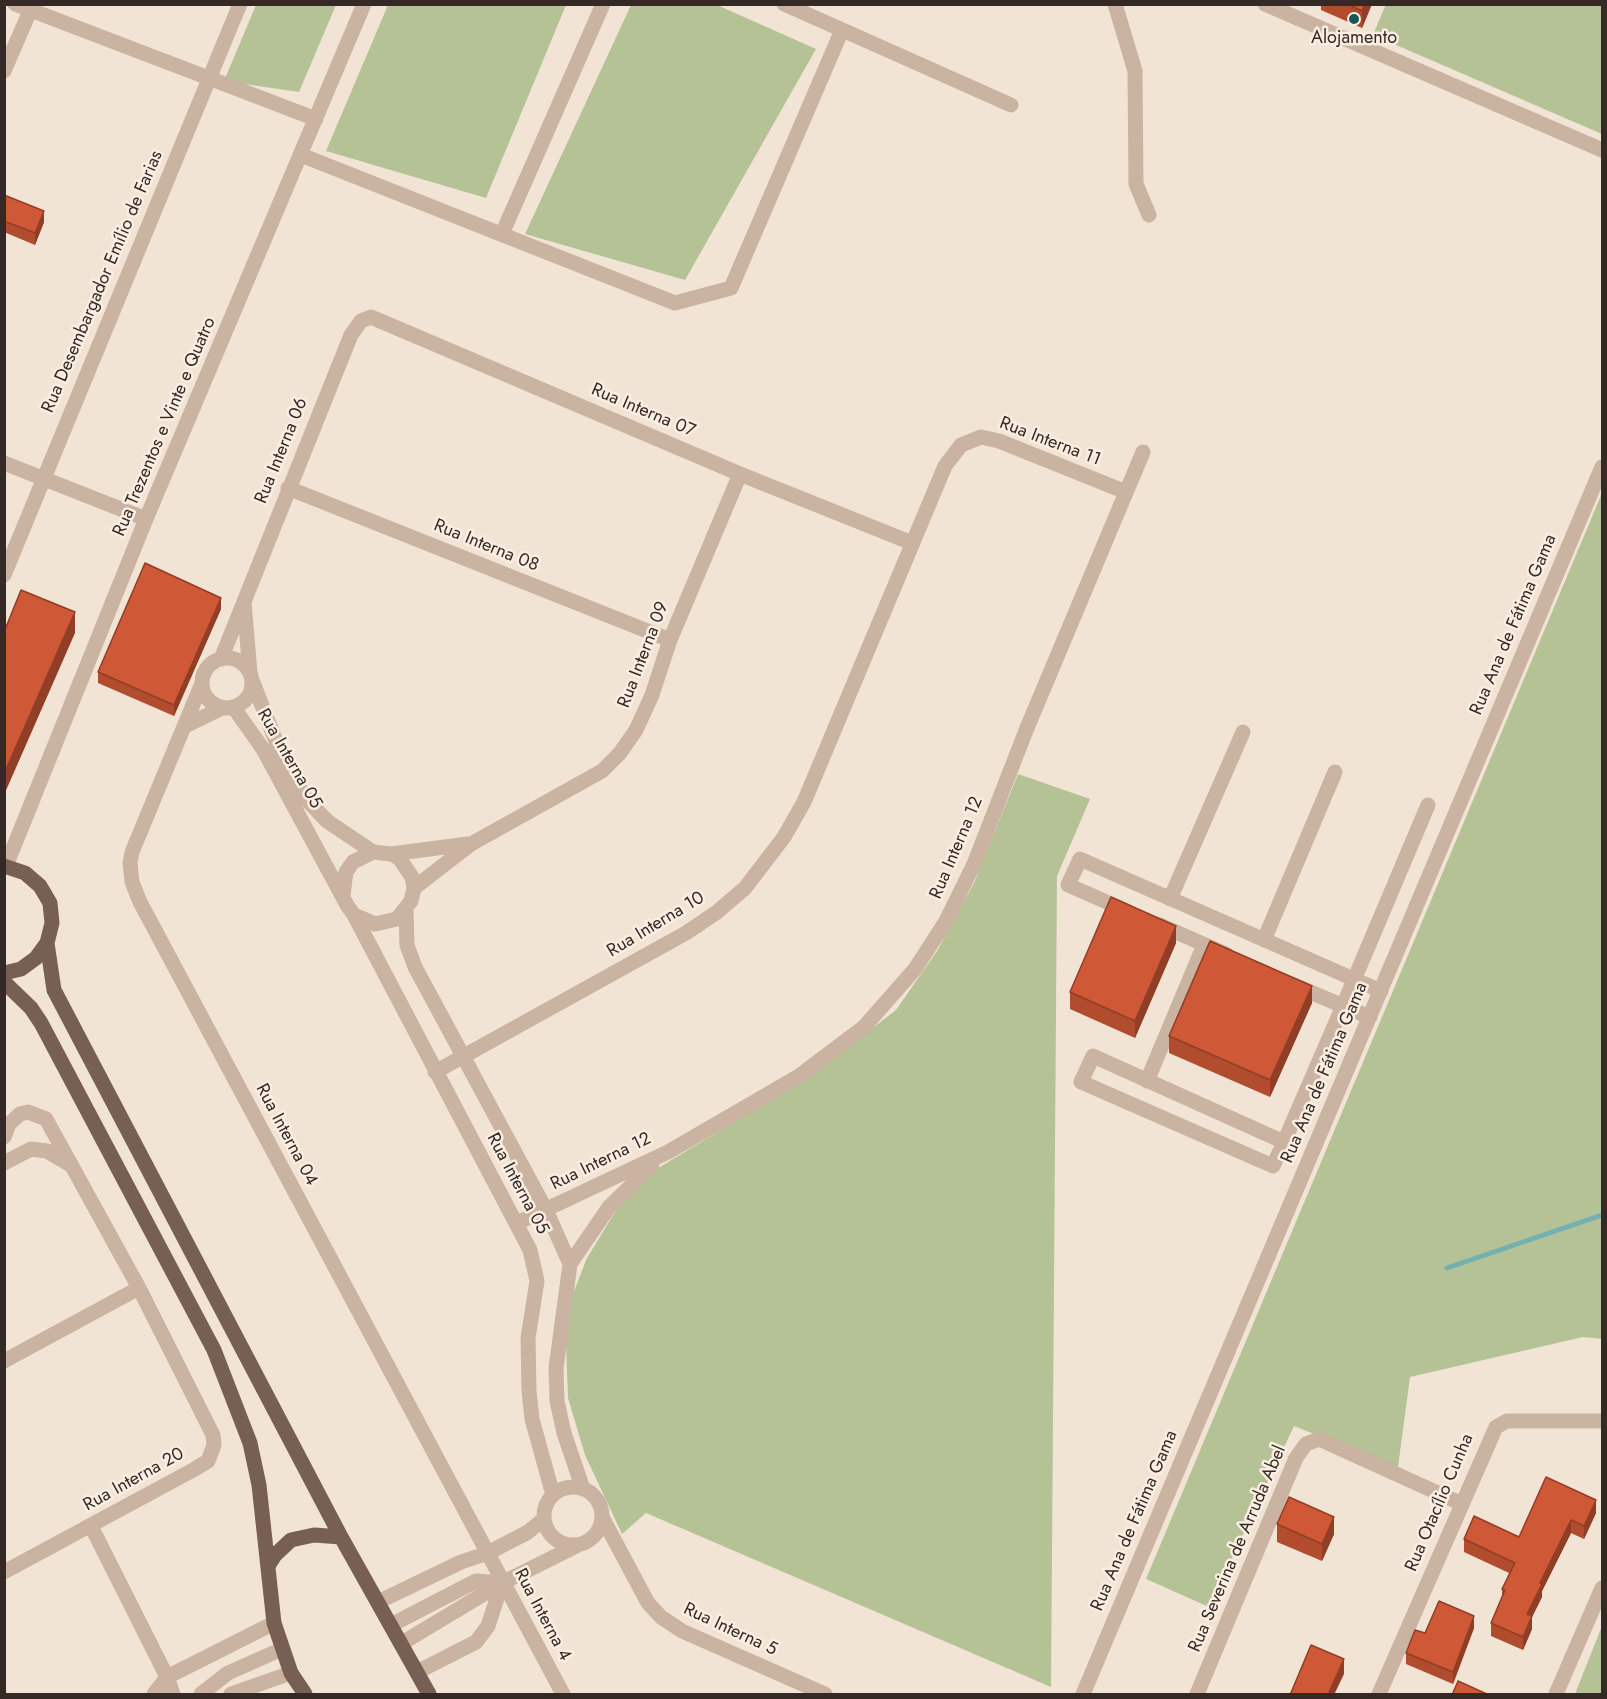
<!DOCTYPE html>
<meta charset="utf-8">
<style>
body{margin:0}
#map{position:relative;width:1607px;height:1699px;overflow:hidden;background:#f2e4d5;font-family:Jost,sans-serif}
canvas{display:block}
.frame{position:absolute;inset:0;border:6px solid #342924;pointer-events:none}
</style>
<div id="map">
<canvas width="1607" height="1699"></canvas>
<div class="frame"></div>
</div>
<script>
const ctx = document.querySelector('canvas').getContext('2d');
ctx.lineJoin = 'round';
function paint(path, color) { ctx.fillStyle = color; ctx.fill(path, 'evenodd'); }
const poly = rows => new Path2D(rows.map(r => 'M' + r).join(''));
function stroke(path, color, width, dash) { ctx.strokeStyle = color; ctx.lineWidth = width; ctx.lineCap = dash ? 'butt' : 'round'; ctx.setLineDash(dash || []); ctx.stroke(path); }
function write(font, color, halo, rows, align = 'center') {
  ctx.font = font + ' Jost,sans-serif'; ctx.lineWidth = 5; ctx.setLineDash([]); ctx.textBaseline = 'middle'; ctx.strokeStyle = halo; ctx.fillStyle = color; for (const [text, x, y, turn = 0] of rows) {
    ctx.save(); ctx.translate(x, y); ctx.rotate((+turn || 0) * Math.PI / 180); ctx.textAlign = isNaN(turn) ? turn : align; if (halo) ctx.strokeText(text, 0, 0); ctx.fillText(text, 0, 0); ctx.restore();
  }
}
const green = poly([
 [1386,4,1602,5,1602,134,1373,35],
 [256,5,336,5,299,92,224,81],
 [388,5,566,5,486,198,326,151],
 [631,5,717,5,816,49,685,280,525,234],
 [1602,493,1602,1339,1583,1337,1410,1377,1398,1467,1294,1426,1209,1607,1146,1579],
 [1018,774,1090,799,1057,876,1051,1687,646,1513,622,1534,585,1455,568,1398,566,1343,571,1299,587,1258,618,1207,650,1173,813,1074,896,1010,937,951,974,883],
 [1602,1626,1602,1694,1575,1694]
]);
const stream = poly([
 [1447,1268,1602,1215]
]);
const minor = poly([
 [15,4,316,119],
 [784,4,1011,105],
 [1115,4,1135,71,1136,184,1149,215],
 [1265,4,1602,150],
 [4,71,33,4],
 [301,155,675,303,731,288,842,30],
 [502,234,603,4],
 [4,463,146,519],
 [288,488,670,640],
 [4,575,240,4],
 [244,602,250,673],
 '202 683a25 25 0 1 1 50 0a25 25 0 1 1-50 0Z',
 [221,659,351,335,361,321,371,317,740,474,912,543],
 [252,680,286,767,308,801,327,821,373,852],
 [202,683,132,852,130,863,132,882,140,902,563,1694],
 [234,708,263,749,347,905,354,915,375,924,397,919,411,901,414,888,412,877,399,858,391,854,373,852,353,862,346,872,343,895],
 [185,726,222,708],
 [391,854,468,844],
 [6,866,146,519,364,4],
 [414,888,471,844,602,771,620,753,636,730,652,695,670,640,740,474],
 [1170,899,1243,732],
 [406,911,407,945,415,967,546,1210,570,1264,556,1368,557,1401,564,1433,583,1489],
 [1127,911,1068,885,1080,859,1381,991],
 [354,915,530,1250,537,1281,528,1338,529,1391,532,1419,553,1495],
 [1160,925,1226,954],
 [1264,940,1335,772],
 [1370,1017,1343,1006,1428,805],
 [435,1072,686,933,717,912,745,888,784,837,804,802,945,466,961,445,981,437,999,441,1126,492],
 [1147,1081,1204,945],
 [4,1137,9,1124,20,1114,28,1112,46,1119,139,1288,213,1435,214,1445,208,1461,195,1469,4,1572],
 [1284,1142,1093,1056,1081,1082,1273,1166,1284,1142,1343,1006,1294,985],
 [4,1163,31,1149,47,1151,69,1164],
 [517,1223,668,1152,799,1076,864,1027,915,969,946,921,974,864,1027,728,1143,452],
 [570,1264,609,1207,652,1165],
 [4,1361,139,1288],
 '544 1516a29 29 0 1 1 58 0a29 29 0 1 1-58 0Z',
 [602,1517,648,1603,661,1617,682,1631,825,1694],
 [91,1526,167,1677,173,1694],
 [378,1602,461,1562,488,1553,528,1532,544,1519],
 [391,1625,476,1581,502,1583],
 [402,1643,502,1583,578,1545],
 [417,1672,476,1642,488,1626,502,1583],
 [154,1694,167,1677,274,1623],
 [201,1694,228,1673,282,1649],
 [231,1694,291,1673],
 [1083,1694,1602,467],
 [1197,1694,1296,1458,1306,1444,1319,1439,1460,1503],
 [1379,1694,1496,1427,1507,1421,1602,1421],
 [1556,1694,1602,1588]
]);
const major = poly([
 [4,866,25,873,40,886,50,903,52,923,47,943,54,990,341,1537,429,1694],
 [4,973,21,969,36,958,47,943],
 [4,982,31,1008,41,1023,214,1350,250,1443,259,1485,274,1623,291,1673,305,1694],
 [268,1566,275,1555,291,1540,314,1535,341,1537]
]);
const wall = poly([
 [1321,4,1372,4,1362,28,1321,10],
 [4,195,44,222,35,245,4,232],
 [221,609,174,716,98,683,98,672],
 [1176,943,1135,1038,1070,1009,1070,992],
 [1312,1003,1270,1097,1169,1053,1169,1036],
 [1546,1477,1596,1513,1584,1539,1571,1533,1542,1591,1542,1597,1532,1617,1532,1629,1523,1650,1491,1636,1491,1623,1502,1598,1502,1589,1509,1573,1464,1552,1464,1539,1519,1537],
 [1277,1524,1334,1534,1322,1561,1277,1542],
 [1474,1628,1453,1684,1406,1664,1406,1653,1425,1633]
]);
const shadedWall = poly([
 [1365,4,1372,4,1362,28,1362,11],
 [44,211,44,222,35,245,35,233],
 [221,598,221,609,174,716,174,705],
 [75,612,75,633,4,795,4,774],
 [1176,926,1176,943,1135,1038,1135,1021],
 [1312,986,1312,1003,1270,1097,1270,1080],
 [1596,1500,1596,1513,1584,1539,1584,1526],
 [1334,1517,1334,1534,1322,1561,1322,1544],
 [1571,1520,1571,1533,1542,1591,1542,1597,1532,1617,1532,1629,1523,1650,1523,1637,1527,1614,1540,1583],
 [1474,1616,1474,1628,1453,1684,1453,1672],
 [1344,1659,1344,1674,1334,1695,1329,1695,1329,1692]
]);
const building = poly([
 [1348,4,1365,4,1362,11,1348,4],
 [4,195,44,211,35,233,4,221,4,195],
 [145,563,221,598,174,705,98,672,145,563],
 [21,590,75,612,4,774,4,632,21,590],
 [1111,897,1176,926,1135,1021,1070,992,1111,897],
 [1210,941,1312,986,1270,1080,1169,1036,1210,941],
 [1546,1477,1596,1500,1584,1526,1571,1520,1540,1583,1542,1584,1527,1614,1532,1616,1523,1637,1491,1623,1505,1590,1502,1589,1515,1563,1464,1539,1474,1516,1519,1537,1546,1477],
 [1289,1497,1334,1517,1322,1544,1277,1524,1289,1497],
 [1439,1601,1474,1616,1453,1672,1406,1653,1415,1630,1425,1633,1439,1601],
 [1311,1645,1344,1659,1329,1692,1332,1694,1331,1695,1290,1695,1311,1645],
 [1458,1681,1489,1695,1452,1695,1458,1681]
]);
const markers = [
 [1354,19,6,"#175658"]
];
const poiNames = [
 ["Alojamento",1354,39]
];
const streetNames = [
 ["Rua Desembargador Emílio de Farias",103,282,-67],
 ["Rua Interna 07",643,411,23],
 ["Rua Trezentos e Vinte e Quatro",165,427,-67],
 ["Rua Interna 11",1050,442,21],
 ["Rua Interna 06",282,451,-68],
 ["Rua Interna 08",486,546,22],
 ["Rua Ana de Fátima Gama",1514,625,-67],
 ["Rua Interna 09",644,655,-69],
 ["Rua Interna 05",289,759,60],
 ["Rua Interna 12",957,848,-67],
 ["Rua Interna 10",656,925,-31],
 ["Rua Ana de Fátima Gama",1325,1073,-67],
 ["Rua Interna 04",286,1135,62],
 ["Rua Interna 12",601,1162,-26],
 ["Rua Interna 05",517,1184,62],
 ["Rua Interna 20",134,1480,-29],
 ["Rua Otacílio Cunha",1440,1503,-67],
 ["Rua Ana de Fátima Gama",1135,1521,-67],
 ["Rua Severina de Arruda Abel",1238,1549,-67],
 ["Rua Interna 4",542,1615,62],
 ["Rua Interna 5",730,1630,25]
];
paint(green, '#b4c295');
stroke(stream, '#73b0b1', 5);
stroke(minor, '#cbb3a1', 15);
stroke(major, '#785f54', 15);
paint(wall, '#b24c2f');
paint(shadedWall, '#913e26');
paint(building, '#cf5837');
stroke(building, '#913e26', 1.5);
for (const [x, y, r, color] of markers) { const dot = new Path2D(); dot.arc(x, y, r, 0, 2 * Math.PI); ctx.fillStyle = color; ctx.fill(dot); stroke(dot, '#faeee2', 2); }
write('18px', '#342924', '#faeee2', poiNames);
write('18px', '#342924', '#faeee2', streetNames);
</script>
